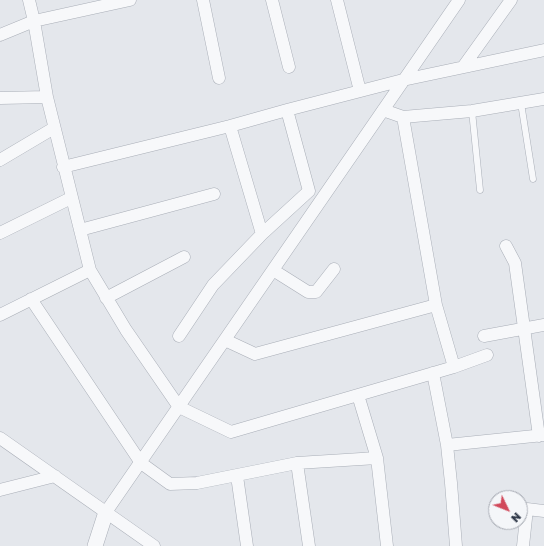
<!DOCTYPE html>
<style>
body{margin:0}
#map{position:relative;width:544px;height:546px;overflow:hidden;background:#e4e7ec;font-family:"Golos Text",sans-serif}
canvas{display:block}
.north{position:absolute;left:488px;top:490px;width:40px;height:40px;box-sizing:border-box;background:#f4f6f9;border:1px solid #a4a8b1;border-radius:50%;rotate:133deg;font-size:11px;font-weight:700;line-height:16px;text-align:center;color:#2b3445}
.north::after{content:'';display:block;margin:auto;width:14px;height:18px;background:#d1495b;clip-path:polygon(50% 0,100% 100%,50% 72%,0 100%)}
</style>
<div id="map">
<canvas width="544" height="546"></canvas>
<div class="north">N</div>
</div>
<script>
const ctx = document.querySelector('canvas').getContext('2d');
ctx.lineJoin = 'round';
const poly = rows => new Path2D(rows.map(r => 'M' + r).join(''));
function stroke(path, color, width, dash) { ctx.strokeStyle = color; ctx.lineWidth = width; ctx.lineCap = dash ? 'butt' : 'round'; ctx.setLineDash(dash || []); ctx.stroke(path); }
const service = poly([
 [521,103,533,179],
 [472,111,480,190]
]);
const minor = poly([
 [29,0,34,21,130,0],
 [203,0,219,78],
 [272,0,289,67],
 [337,0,360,91],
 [0,35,34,21,47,97,90,270,126,330,179,407,231,432,454,367,436,305,403,117],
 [463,67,511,0],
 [0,98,47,97],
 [383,110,403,117,472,111,544,99],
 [230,126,262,234],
 [0,160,54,128],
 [63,167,230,126,287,110,403,80,544,50],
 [80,230,214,194],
 [0,233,71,198],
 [506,246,515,263,539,436],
 [273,270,308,292,316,292,334,269],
 [106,298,184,257],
 [31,299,141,463,170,484,197,483,297,463,377,458],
 [0,315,90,270],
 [179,336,213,285,262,234,309,191,287,110],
 [484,336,544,325],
 [225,340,255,354,436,305],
 [454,367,487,355],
 [433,373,447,445,451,483,456,546],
 [358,395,377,458,387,546],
 [0,438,154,546],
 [447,445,544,435],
 [297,463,309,546],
 [237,476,247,546],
 [0,490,55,476],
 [106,512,459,0],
 [523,546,527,509,544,511]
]);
const tertiary = poly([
 [95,546,106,512]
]);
stroke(service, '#a9aeb7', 7);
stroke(minor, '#a9aeb7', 13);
stroke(tertiary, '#a9aeb7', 16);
stroke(service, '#f7f8fa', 6);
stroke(minor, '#f7f8fa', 12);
stroke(tertiary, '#f7f8fa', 15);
</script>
